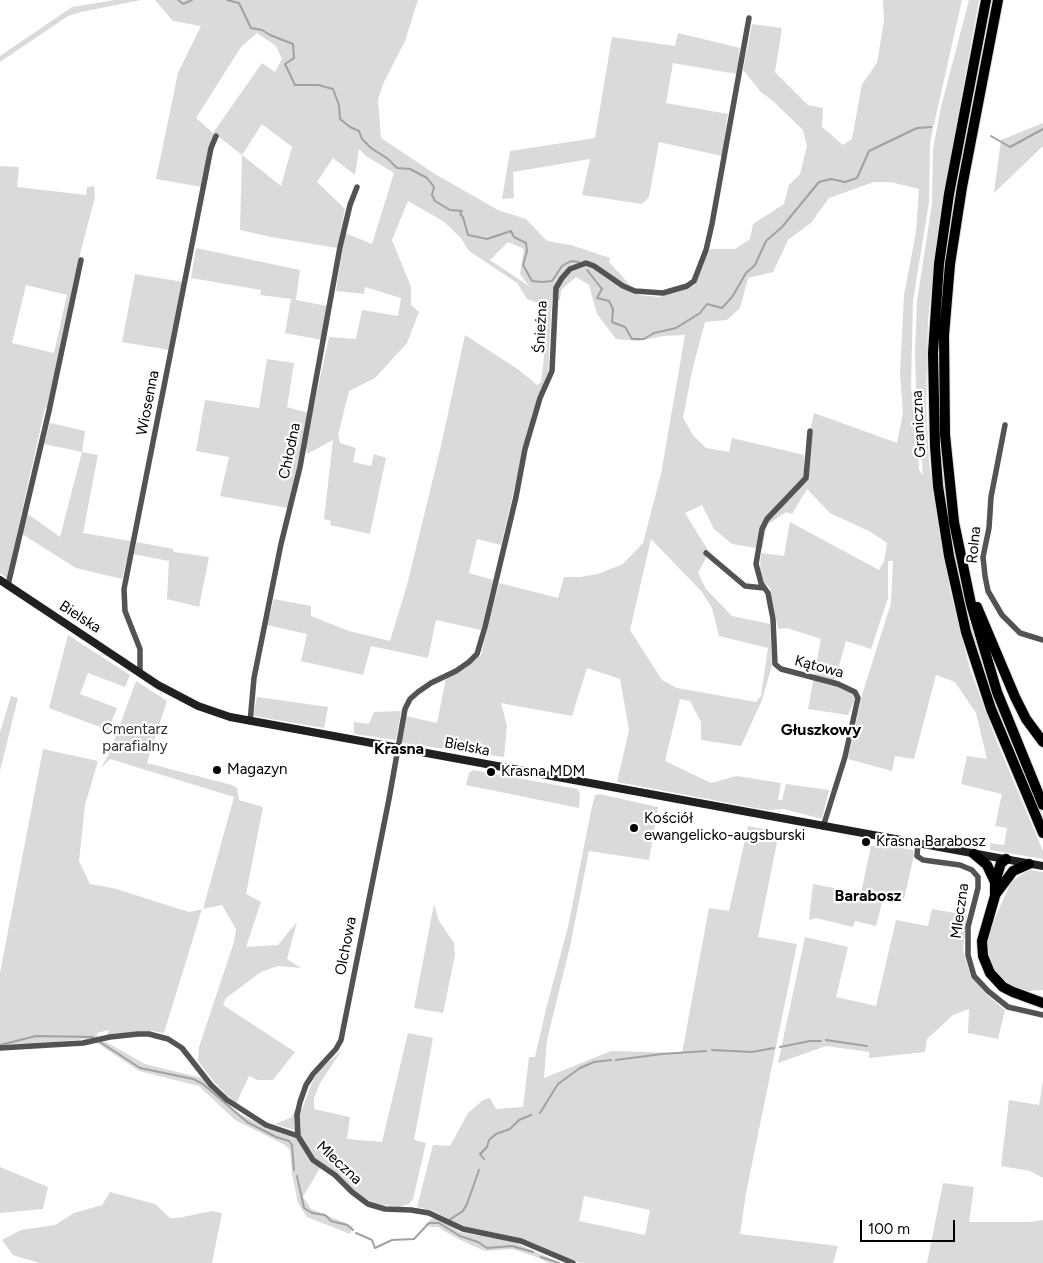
<!DOCTYPE html>
<meta charset="utf-8">
<style>
body{margin:0}
#map{position:relative;width:1043px;height:1263px;overflow:hidden;background:#fff;font-family:Figtree,sans-serif}
canvas{display:block}
.scale{position:absolute;left:860px;top:1220px;width:95px;height:22px;box-sizing:border-box;border:2px solid #000;border-top:0;padding-left:6px;font-size:15px;line-height:18px;white-space:nowrap;color:#000;-webkit-text-stroke:4px #fff;paint-order:stroke}
</style>
<div id="map">
<canvas width="1043" height="1263"></canvas>
<div class="scale">100 m</div>
</div>
<script>
const ctx = document.querySelector('canvas').getContext('2d');
ctx.lineJoin = 'round';
function paint(path, color) { ctx.fillStyle = color; ctx.fill(path, 'evenodd'); }
const poly = rows => new Path2D(rows.map(r => 'M' + r).join(''));
function stroke(path, color, width, dash) { ctx.strokeStyle = color; ctx.lineWidth = width; ctx.lineCap = dash ? 'butt' : 'round'; ctx.setLineDash(dash || []); ctx.stroke(path); }
function write(font, color, halo, rows, align = 'center') {
  ctx.font = font + ' Figtree,sans-serif'; ctx.lineWidth = 4.5; ctx.setLineDash([]); ctx.textBaseline = 'middle'; ctx.strokeStyle = halo; ctx.fillStyle = color; for (const [text, x, y, turn = 0] of rows) {
    ctx.save(); ctx.translate(x, y); ctx.rotate((+turn || 0) * Math.PI / 180); ctx.textAlign = isNaN(turn) ? turn : align; if (halo) ctx.strokeText(text, 0, 0); ctx.fillText(text, 0, 0); ctx.restore();
  }
}
const green = poly([
 [115,0,141,0,81,12,68,16,0,62,0,56,72,7],
 [155,0,418,0,405,41,384,82,378,99,381,138,435,174,498,210,526,219,547,241,571,245,610,258,609,262,639,295,659,297,694,286,710,249,735,249,750,239,753,224,784,204,789,185,800,174,807,146,803,130,773,101,761,92,743,70,752,24,782,28,775,72,808,105,823,108,822,127,843,145,852,139,862,84,877,63,884,21,883,0,962,0,930,142,929,202,913,301,911,386,919,470,923,475,916,390,915,353,917,301,932,204,933,149,941,107,969,0,979,0,940,215,928,319,926,405,929,462,939,531,951,594,970,669,997,742,1043,851,1043,859,990,850,990,843,1004,845,1007,828,995,826,1002,794,961,784,967,756,987,759,976,713,955,682,936,675,914,759,895,756,892,771,848,759,862,695,891,603,893,561,888,561,888,598,871,649,846,641,835,680,858,692,848,715,808,709,821,639,787,628,778,629,770,588,762,580,760,572,761,553,784,556,790,522,879,570,884,561,887,543,871,532,830,513,807,489,792,514,786,512,767,525,762,549,732,544,714,529,702,505,685,513,709,552,698,573,706,589,732,616,770,624,772,665,762,700,741,746,701,740,701,722,690,701,680,699,665,761,711,783,736,776,781,783,778,800,782,800,786,784,829,790,822,819,783,809,766,810,617,782,629,730,620,679,587,668,572,716,501,703,507,726,504,757,401,743,406,716,437,723,446,678,464,669,481,655,499,583,558,598,564,577,580,577,598,574,623,564,643,543,661,474,685,335,663,336,639,341,616,339,597,314,589,285,576,277,561,290,560,300,552,297,548,373,532,414,501,545,477,539,469,573,493,580,481,630,436,620,428,658,371,646,363,675,301,661,307,634,267,625,274,599,311,606,311,616,349,631,390,641,407,585,440,450,465,335,519,370,537,385,541,382,544,358,546,306,527,299,517,283,469,251,461,238,443,221,408,201,392,240,411,287,411,305,419,312,407,343,375,378,349,391,338,435,340,443,356,448,353,462,371,466,374,454,386,458,370,534,330,525,331,521,324,519,333,440,307,454,306,443,329,337,356,339,362,310,398,316,401,298,365,287,364,294,336,291,345,233,372,244,394,173,366,156,359,149,355,175,333,158,317,182,345,209,337,248,271,237,240,230,242,155,214,133,202,187,156,179,178,73,201,26,173,21],
 [257,33,276,46,282,59,275,72,262,63,213,133,196,118,241,47],
 [262,124,292,147,281,186,242,155],
 [874,182,890,182,919,189,916,232,904,295,900,374,903,413,897,443,814,413,811,426,806,484,804,455,732,438,729,452,706,448,693,435,683,418,692,371,705,322,727,320,740,308,748,278,773,272,788,240,811,223,829,198],
 [508,242,524,249,520,274,529,286,490,260],
 [651,539,702,592,712,608,719,636,768,648,761,696,756,702,677,688,662,680,630,630],
 [990,0,993,0,965,149,940,392,971,620,1000,712,1043,815,1043,824,998,715,979,660,964,607,947,523,941,467,937,354,943,265,952,206],
 [678,33,740,48,737,74,673,63,666,103,728,114,722,156,659,142,649,197,642,204,582,195,590,159,513,172,514,198,502,199,510,151,595,138,612,37,675,46],
 [1043,123,1043,146,994,193,1001,140],
 [0,166,19,167,17,187,86,195,87,187,94,186,95,197,81,250,58,361,47,408,45,408,7,578,0,573],
 [26,285,67,295,54,353,12,343],
 [196,248,300,270,296,300,327,306,322,340,285,333,291,299,260,295,261,290,191,278],
 [135,274,183,282,169,350,122,342],
 [267,359,294,363,287,407,309,413,288,508,220,496,229,457,196,451,205,400,259,408],
 [50,423,85,431,82,452,98,455,83,533,131,541,122,579,76,568,22,534,28,514,60,537,82,452,44,444],
 [137,542,173,549,174,552,209,557,199,607,167,599,169,561,133,554],
 [68,635,130,675,125,687,88,673,80,694,117,708,108,730,49,708],
 [136,681,167,701,147,763,232,785,237,788,239,800,263,807,246,894,261,902,246,947,278,945,297,922,287,959,301,968,278,966,261,972,226,998,223,1005,295,1052,273,1080,258,1080,249,1076,236,1104,214,1082,198,1061,199,1047,234,942,236,929,222,905,202,909,164,1033,152,1031,107,1035,109,1030,97,1033,98,1038,0,1047,0,973,43,749,98,761,85,805,79,861,90,884,113,888,189,912,203,909,234,797,110,759,101,768,110,752],
 [11,696,18,698,0,771,0,732],
 [257,697,328,707,324,728,253,716],
 [401,711,396,740,354,734,354,722,369,724,374,712],
 [473,770,578,789,580,794,579,808,466,785,469,773],
 [599,794,658,807,649,860,589,851,571,942,547,1040,544,1078,611,1051,682,1053,709,908,729,911,748,826,779,832,758,937,797,944,746,1193,740,1234,838,1246,833,1263,580,1263,512,1236,463,1227,433,1211,417,1207,433,1145,450,1146,468,1113,483,1100,490,1098,496,1109,523,1107,529,1057,535,1057,546,1009,568,927,591,811,595,795],
 [584,1196,650,1210,645,1235,579,1221],
 [886,845,913,850,914,855,904,899,884,895,876,926,855,921,853,927,816,918,809,920,813,884,861,893,871,846],
 [1031,870,1043,872,1043,990,1027,991,1013,987,1001,979,992,967,987,950,988,934,1011,882,1024,873],
 [434,904,439,921,454,943,455,955,443,1013,414,1008],
 [932,909,967,915,963,950,971,977,988,996,1005,1010,998,1039,968,1033,969,1009,953,1015,927,1039,925,1052,869,1058,869,1052,826,1046,778,1063,805,937,848,947,836,997,876,1006,896,920,928,926],
 [408,1033,433,1038,414,1140,426,1143,413,1199,409,1204,399,1207,376,1204,355,1193,320,1168,303,1197,311,1209,353,1226,350,1234,307,1217,298,1203,292,1174,290,1150,285,1145,235,1120,199,1086,139,1071,97,1043,106,1042,145,1064,202,1078,218,1096,238,1113,266,1127,294,1138,294,1130,275,1124,292,1117,294,1110,302,1109,313,1080,321,1068,342,1050,320,1083,314,1098,314,1109,350,1117,347,1139,382,1142],
 [1043,1081,1043,1178,1030,1171,1001,1166,1009,1100,1039,1105],
 [0,1167,48,1187,43,1209,0,1213],
 [943,1183,974,1187,969,1222,1030,1222,1043,1220,1043,1263,927,1263],
 [110,1192,155,1204,170,1218,178,1218,212,1211,222,1213,212,1263,39,1263,13,1255,2,1240,21,1230,55,1225,74,1213,102,1205],
 [437,1218,460,1232,514,1242,561,1263,549,1263,534,1256,512,1249,485,1251,458,1239,438,1227,431,1227,425,1225,431,1219]
]);
const stream = poly([
 [178,0,183,4,192,0],
 [227,0,239,3,251,28,262,30,270,35,293,44,294,58,285,64,295,85,318,85,333,89,339,105,340,119,350,127,359,131,362,139,371,148,388,159,397,168,410,169,427,178,434,187,432,195,435,201,450,210,462,211,460,214,463,217,468,235,487,239,511,231,514,237,526,243,527,251,523,265,532,281,542,282,552,281,562,266,571,261,579,262],
 [991,136,1010,147,1043,129],
 [587,270,602,289,597,298,609,301,613,309,612,322,625,327,632,339,644,339,654,333,676,328,700,313,707,304,722,308,732,297,746,273,755,265,766,241,782,227,819,182,831,179,845,182,857,178,869,151,917,128,931,127],
 [826,1040,867,1046],
 [100,1042,140,1068,193,1079,203,1084,247,1122,276,1137,289,1141,292,1145,294,1170],
 [0,1045,36,1036,93,1037],
 [780,1047,810,1041,821,1041],
 [712,1050,752,1052,774,1048],
 [616,1060,662,1054,706,1051],
 [540,1113,558,1084,580,1068,594,1062,611,1060],
 [484,1159,480,1154,487,1147,489,1140,496,1134,510,1129,519,1120,531,1115],
 [297,1176,304,1208,312,1213,325,1215,331,1221,347,1225,353,1230],
 [449,1220,463,1211,467,1204,479,1170],
 [356,1233,372,1240,375,1248,392,1240,414,1239,429,1223,439,1223,460,1236,478,1242,487,1248,512,1246,533,1252],
 [541,1257,559,1263]
]);
const street = poly([
 [1005,425,991,497,989,528,983,557,985,576,988,591,1002,615,1020,633,1043,640],
 [810,431,806,478,767,519,762,529,756,564,761,583,768,593,773,619,775,664,781,669,838,684,855,692,858,698,845,757,823,827],
 [706,553,745,586,764,588],
 [8,585,49,411,81,260],
 [140,673,140,649,125,611,124,589,211,148,216,136],
 [250,722,254,678,281,544,300,467,340,247,350,205,357,187],
 [918,843,917,856,923,860,960,865,972,870,978,877,978,888,968,927,968,955,974,976,988,991,1008,1007,1043,1015],
 [0,1048,83,1043,110,1037,138,1034,149,1034,168,1039,182,1048,211,1085,227,1100,266,1125,298,1136,313,1160,335,1175,352,1192,368,1204,385,1209,411,1210,429,1213,463,1229,521,1241,573,1263],
 [298,1136,297,1115,300,1102,306,1085,313,1074,336,1049,341,1040,389,799,405,709,410,699,418,692,431,683,456,671,469,662,477,654,485,627,516,497,525,449,540,398,552,371,556,288,562,278,570,269,586,263,594,266,623,286,635,291,663,293,687,286,694,281,706,250,712,224,749,18]
]);
const secondary = poly([
 [0,580,158,685,198,706,230,717,1043,866]
]);
const highway = poly([
 [986,0,949,194,939,264,933,353,935,446,938,486,949,556,966,632,991,709,1043,833],
 [998,0,962,187,950,264,944,335,945,435,954,522,971,604,997,692,1043,805],
 [977,607,1015,697,1026,719,1043,742],
 [974,854,987,865,995,882],
 [1006,859,1001,863,995,882,995,896,982,941,983,956,990,973,1003,987,1013,992,1043,1003],
 [995,895,1013,871,1029,864]
]);
const markers = [
 [217,770,5,"#000"],
 [491,772,5,"#000"],
 [634,828,5,"#000"],
 [866,842,5,"#000"]
];
const streetNames = [
 ["Śnieżna",541,327,-87],
 ["Wiosenna",148,403,-79],
 ["Graniczna",919,424,-93],
 ["Chłodna",290,451,-78],
 ["Rolna",974,545,-84],
 ["Bielska",80,617,33],
 ["Kątowa",819,667,15],
 ["Bielska",467,747,11],
 ["Mleczna",960,911,-82],
 ["Olchowa",346,946,-79],
 ["Mleczna",339,1163,43]
];
const parkNames = [
 ["Cmentarz",135,730],
 ["parafialny",135,747]
];
const poiNames = [
 ["Magazyn",227,770],
 ["Krasna MDM",501,772],
 ["Kościół",644,819],
 ["ewangelicko-augsburski",644,836],
 ["Krasna Barabosz",876,842]
];
const neighbourhoodNames = [
 ["Głuszkowy",821,730],
 ["Krasna",399,749],
 ["Barabosz",868,896]
];
paint(green, '#dadada');
stroke(stream, '#a1a1a1', 2);
stroke(highway, '#dbdbdb', 12);
stroke(street, '#535353', 5.5);
stroke(secondary, '#202020', 8);
stroke(highway, '#000', 10);
for (const [x, y, r, color] of markers) { const dot = new Path2D(); dot.arc(x, y, r, 0, 2 * Math.PI); ctx.fillStyle = color; ctx.fill(dot); stroke(dot, '#fff', 2); }
write('15px', '#000', '#fff', streetNames);
write('15px', '#313131', '#fff', parkNames);
write('15px', '#000', '#fff', poiNames, 'left');
write('bold 16px', '#000', '#fff', neighbourhoodNames);
</script>
